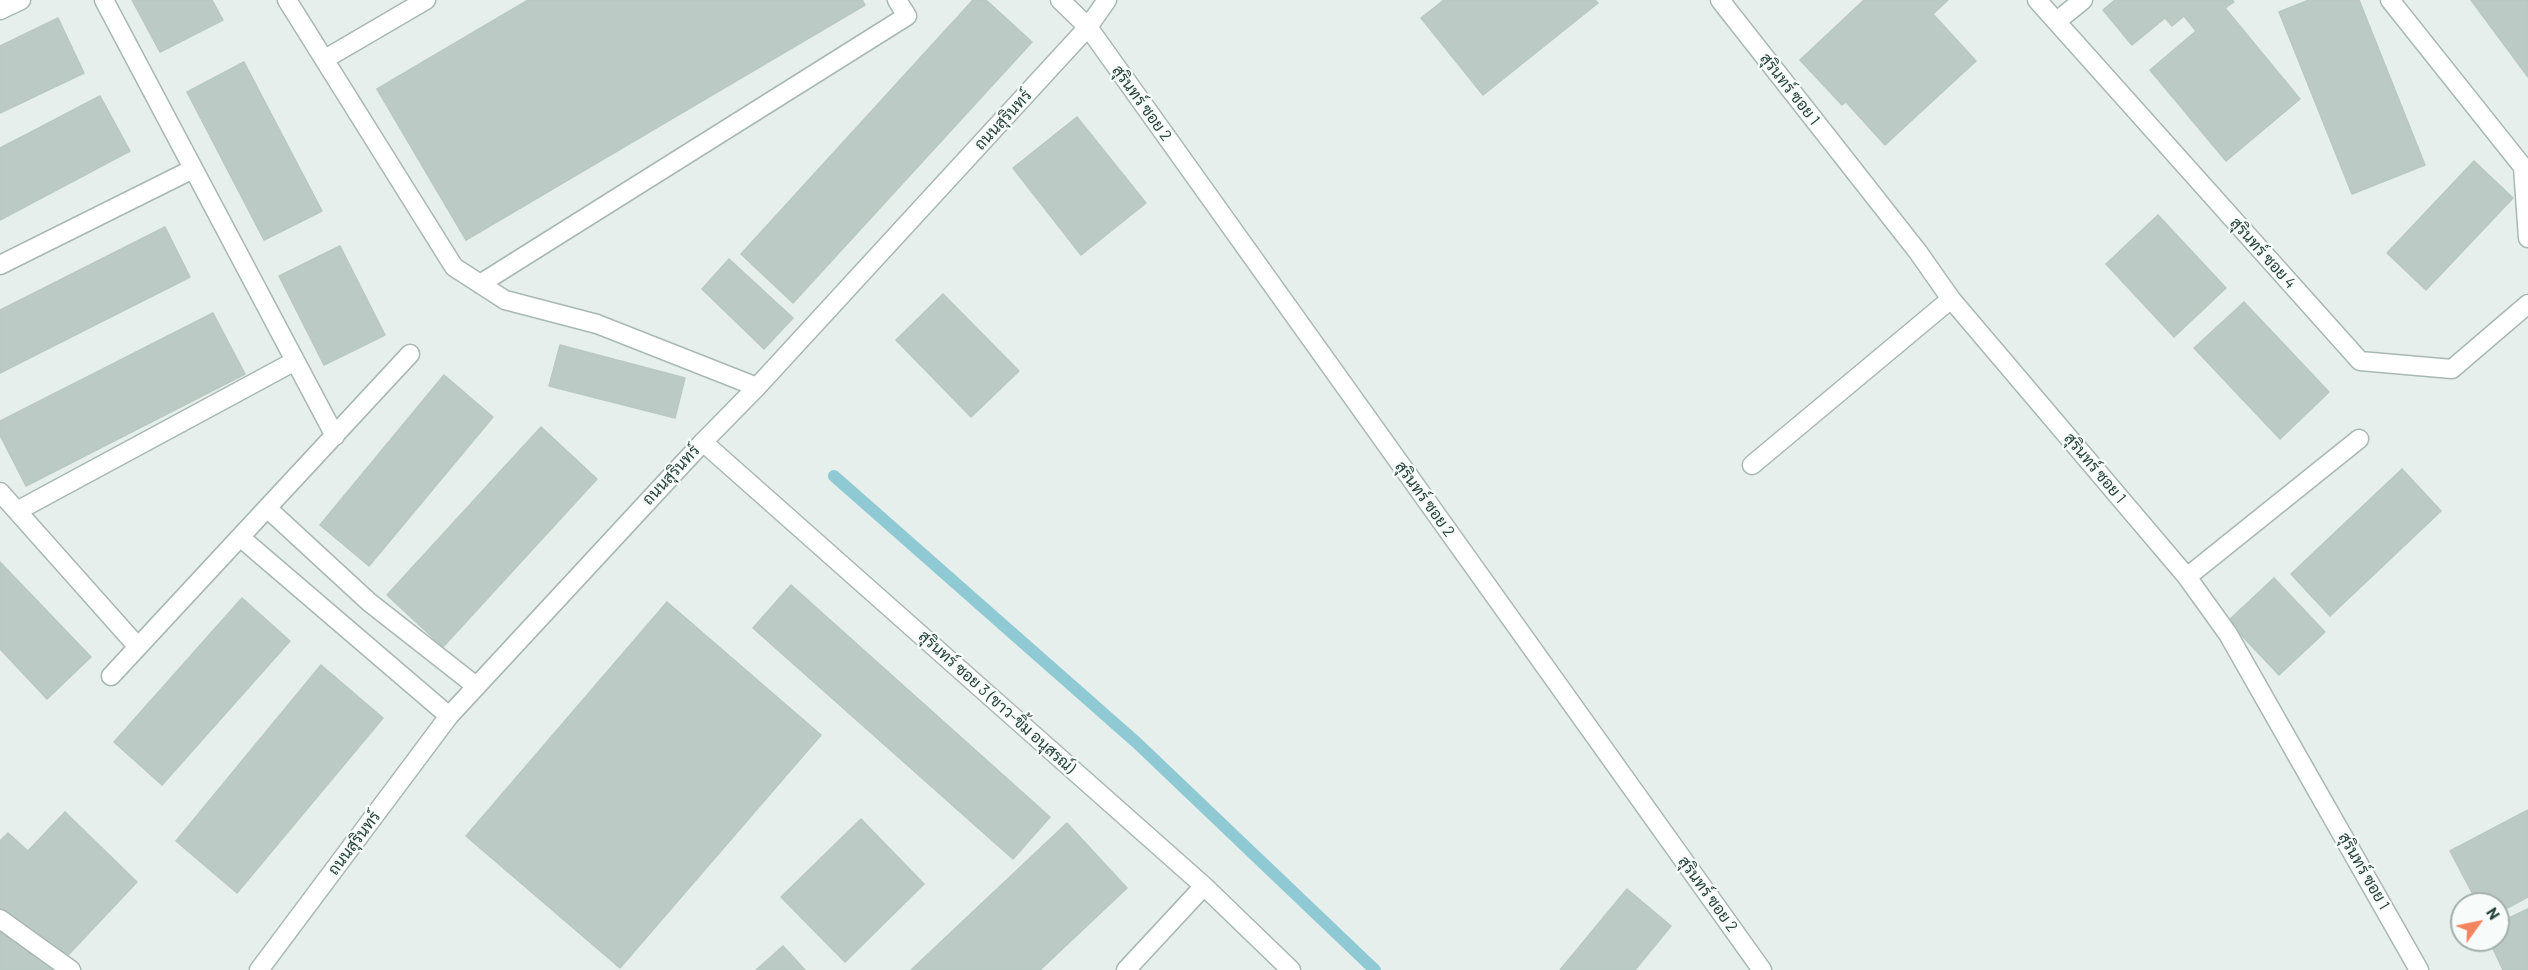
<!DOCTYPE html>
<meta charset="utf-8">
<style>
body{margin:0}
#map{position:relative;width:2528px;height:970px;overflow:hidden;background:#e6efeb;font-family:Barlow,sans-serif}
canvas{display:block}
.north{position:absolute;left:2450px;top:892px;width:60px;height:60px;box-sizing:border-box;background:#f7fbf9;border:2px solid #a3b1ad;border-radius:50%;rotate:57deg;font-size:16px;font-weight:700;line-height:24px;text-align:center;color:#24423a}
.north::after{content:'';display:block;margin:auto;width:21px;height:27px;background:#f4845f;clip-path:polygon(50% 0,100% 100%,50% 72%,0 100%)}
</style>
<div id="map">
<canvas width="2528" height="970"></canvas>
<div class="north">N</div>
</div>
<script>
const ctx = document.querySelector('canvas').getContext('2d');
ctx.lineJoin = 'round';
const poly = rows => new Path2D(rows.map(r => 'M' + r).join(''));
function stroke(path, color, width, dash) { ctx.strokeStyle = color; ctx.lineWidth = width; ctx.lineCap = dash ? 'butt' : 'round'; ctx.setLineDash(dash || []); ctx.stroke(path); }
function paint(path, color) { ctx.fillStyle = color; ctx.fill(path, 'evenodd'); }
function write(font, color, halo, rows, align = 'center') {
  ctx.font = font + ' Barlow,Sarabun,sans-serif'; ctx.lineWidth = 4.5; ctx.setLineDash([]); ctx.textBaseline = 'middle'; ctx.strokeStyle = halo; ctx.fillStyle = color; for (const [text, x, y, turn = 0] of rows) {
    ctx.save(); ctx.translate(x, y); ctx.rotate((+turn || 0) * Math.PI / 180); ctx.textAlign = isNaN(turn) ? turn : align; if (halo) ctx.strokeText(text, 0, 0); ctx.fillText(text, 0, 0); ctx.restore();
  }
}
const stream = poly([
 [834,476,1137,743,1375,970]
]);
const building = poly([
 [132,0,212,0,223,20,160,52,132,0],
 [528,0,862,0,865,5,466,240,377,89,528,0],
 [973,0,986,0,1032,42,793,303,741,254,973,0],
 [1444,0,1595,0,1598,3,1483,95,1421,18,1444,0],
 [1864,0,1948,0,1933,14,1976,61,1885,145,1846,102,1842,105,1800,60,1864,0],
 [2115,0,2232,0,2234,2,2225,8,2300,99,2226,161,2150,70,2196,31,2184,16,2172,26,2165,18,2132,45,2103,10,2115,0],
 [2309,0,2359,0,2425,165,2352,194,2279,12,2309,0],
 [2471,0,2528,0,2528,77,2471,0],
 [58,18,84,73,0,113,0,46,58,18],
 [244,62,322,211,264,240,187,92,244,62],
 [100,96,130,151,0,220,0,148,100,96],
 [1077,117,1146,203,1081,255,1013,168,1077,117],
 [2474,161,2513,198,2426,290,2387,253,2474,161],
 [2158,215,2226,288,2174,337,2106,264,2158,215],
 [165,227,190,277,0,373,0,310,165,227],
 [340,246,385,335,324,365,279,276,340,246],
 [729,259,793,318,764,349,702,289,729,259],
 [943,294,1019,371,971,417,896,340,943,294],
 [2244,302,2329,392,2280,439,2194,348,2244,302],
 [213,313,245,374,26,486,0,435,0,421,213,313],
 [560,345,685,378,675,418,549,386,560,345],
 [444,375,493,417,369,566,320,525,444,375],
 [541,427,597,479,443,647,387,595,541,427],
 [2402,469,2441,511,2330,616,2291,574,2402,469],
 [0,562,91,657,47,699,0,649,0,562],
 [2274,578,2325,632,2279,675,2228,621,2274,578],
 [791,585,1050,817,1013,859,753,628,791,585],
 [242,598,290,641,162,785,114,742,242,598],
 [667,602,821,735,620,968,466,836,667,602],
 [321,665,383,718,237,893,176,841,321,665],
 [2528,810,2528,897,2498,913,2498,904,2478,904,2450,851,2528,810],
 [65,812,137,882,54,970,0,970,0,841,8,833,28,851,65,812],
 [861,819,924,884,845,962,781,897,861,819],
 [1067,823,1127,888,1040,970,911,970,1067,823],
 [1627,889,1671,926,1635,970,1560,970,1627,889],
 [2528,909,2528,970,2503,970,2489,940,2498,940,2498,923,2528,909],
 [783,946,805,970,756,970,783,946]
]);
const service = poly([
 [287,0,454,267,505,300,597,324,757,387],
 [1060,0,1088,27],
 [2390,0,2523,167,2528,238],
 [2057,21,2083,0],
 [325,59,426,0],
 [480,284,907,16,897,0],
 [0,919,71,970]
]);
const minor = poly([
 [104,0,335,436],
 [1720,0,1918,252,1951,299,2187,577,2228,634,2419,970],
 [2037,0,2360,361,2452,369,2528,304],
 [0,10,21,0],
 [1088,27,1762,970],
 [0,265,193,169],
 [703,442,1204,886,1126,970],
 [1752,465,1951,299],
 [0,492,138,647],
 [267,508,369,602,476,686],
 [17,511,295,361],
 [240,537,449,716],
 [2187,577,2359,439],
 [111,676,410,354],
 [1204,886,1291,970]
]);
const tertiary = poly([
 [259,970,449,716,703,442,757,387,1088,27,1107,0]
]);
const streetNames = [
 ["สุรินทร์ ซอย 1",1790,89,52],
 ["สุรินทร์ ซอย 2",1142,103,54],
 ["ถนนสุรินทร์",1003,120,-47],
 ["สุรินทร์ ซอย 4",2263,253,48],
 ["สุรินทร์ ซอย 1",2095,468,50],
 ["ถนนสุรินทร์",671,475,-47],
 ["สุรินทร์ ซอย 2",1425,499,54],
 ["สุรินทร์ ซอย 3 (ขาว-ขิ้ม อนุสรณ์)",997,702,42],
 ["ถนนสุรินทร์",354,843,-53],
 ["สุรินทร์ ซอย 1",2364,871,60],
 ["สุรินทร์ ซอย 2",1708,894,54]
];
stroke(stream, '#8ec9d4', 12);
paint(building, '#bbcac4');
stroke(building, '#b8c9c2', 1.5);
stroke(service, '#a8b8b2', 21);
stroke(minor, '#a8b8b2', 21);
stroke(tertiary, '#a8b8b2', 21);
stroke(service, '#fff', 18);
stroke(minor, '#fff', 18);
stroke(tertiary, '#fff', 18);
write('16px', '#24423a', '#f7fbf9', streetNames);
</script>
